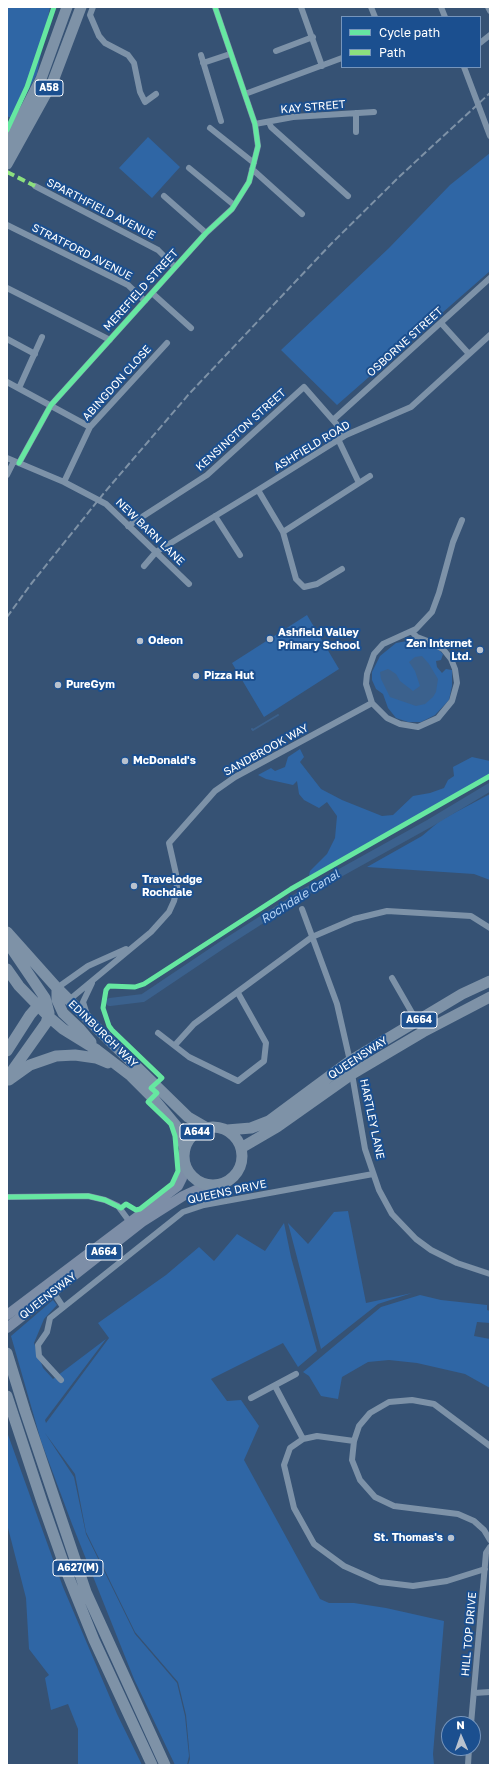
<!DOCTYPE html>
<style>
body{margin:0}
#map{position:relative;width:497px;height:1772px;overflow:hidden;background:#365274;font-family:"Golos Text",sans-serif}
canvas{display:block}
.frame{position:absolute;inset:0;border:8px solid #fff;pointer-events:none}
.legend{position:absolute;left:341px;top:16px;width:140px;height:52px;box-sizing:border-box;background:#1b4f8f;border:1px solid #7695bc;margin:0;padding:5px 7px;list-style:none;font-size:12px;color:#fff}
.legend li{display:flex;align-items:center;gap:8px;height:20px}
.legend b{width:20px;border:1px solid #7695bc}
.north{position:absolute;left:441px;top:1716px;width:40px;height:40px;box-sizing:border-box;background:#1b4f8f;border:1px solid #7695bc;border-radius:50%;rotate:358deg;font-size:11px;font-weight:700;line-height:16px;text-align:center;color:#fff}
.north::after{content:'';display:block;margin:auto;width:14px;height:18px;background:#b9c2ce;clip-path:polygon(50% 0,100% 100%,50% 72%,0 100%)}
</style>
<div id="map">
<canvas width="497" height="1772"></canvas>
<div class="frame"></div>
<ul class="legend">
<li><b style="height:5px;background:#66e7a1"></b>Cycle path</li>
<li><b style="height:5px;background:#8de07e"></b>Path</li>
</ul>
<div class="north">N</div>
</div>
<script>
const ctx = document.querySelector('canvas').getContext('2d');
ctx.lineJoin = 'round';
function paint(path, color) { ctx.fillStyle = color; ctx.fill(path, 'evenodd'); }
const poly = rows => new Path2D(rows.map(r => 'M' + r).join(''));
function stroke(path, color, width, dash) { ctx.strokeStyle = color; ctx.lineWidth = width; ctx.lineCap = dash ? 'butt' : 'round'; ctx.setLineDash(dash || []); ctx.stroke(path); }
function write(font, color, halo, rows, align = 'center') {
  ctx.font = font + ' "Golos Text",sans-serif'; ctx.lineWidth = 4; ctx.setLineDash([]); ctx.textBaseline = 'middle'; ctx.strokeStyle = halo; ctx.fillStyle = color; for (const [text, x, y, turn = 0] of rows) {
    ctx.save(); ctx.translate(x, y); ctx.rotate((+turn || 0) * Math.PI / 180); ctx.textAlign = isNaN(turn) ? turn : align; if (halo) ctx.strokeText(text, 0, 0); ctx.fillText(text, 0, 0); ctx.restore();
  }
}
const green = poly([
 [7,7,50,7,37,74,13,119,7,116],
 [148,137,180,167,152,198,119,168],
 [490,153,490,271,337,405,281,350,389,248,450,185],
 [307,615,339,669,264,717,232,663],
 [407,641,421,641,440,651,443,654,441,660,436,661,437,667,442,673,446,669,452,670,452,686,449,700,435,715,421,722,408,722,396,718,388,708,383,694,376,689,372,680,372,672,380,656,396,643],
 [300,749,304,757,300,762,321,789,342,800,382,816,393,815,413,796,430,793,444,788,448,780,454,776,453,767,472,757,490,761,490,774,333,864,309,876,310,871,327,854,335,838,337,816,327,802,319,808,304,800,299,794,297,781,293,785,266,779,258,775,271,768,275,771,285,767,288,757],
 [490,794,490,880,474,874,367,867,422,836,441,820],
 [348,1211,366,1303,412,1293,378,1304,321,1349,288,1223,308,1244,334,1212],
 [284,1223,291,1257,317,1351,298,1367,283,1343,211,1379,227,1401,241,1400,259,1426,244,1460,320,1599,329,1603,354,1603,386,1608,444,1621,433,1754,434,1765,188,1765,190,1759,186,1715,178,1682,135,1632,86,1532,75,1474,45,1433,74,1477,86,1534,135,1634,177,1683,185,1716,189,1756,187,1765,175,1765,134,1679,72,1524,41,1441,11,1336,53,1300,57,1305,44,1319,34,1343,43,1368,53,1379,106,1339,45,1420,46,1423,109,1338,98,1323,166,1275,199,1247,214,1261,237,1234,265,1251],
 [420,1295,441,1300,487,1305,487,1310,490,1311,490,1323,477,1322,474,1336,490,1339,490,1388,465,1374,417,1363,389,1360,368,1362,342,1377,338,1399,321,1396,309,1376,303,1372,381,1307],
 [7,1432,63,1587,117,1714,142,1765,78,1765,78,1729,68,1704,51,1710,45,1678,49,1675,29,1649,26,1598,7,1524]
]);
const water = poly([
 [422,656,429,664,438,679,436,692,433,697,425,704,416,706,390,697,381,679,380,672,388,669,390,670,396,674,400,681,413,691,420,686,415,671,409,662,415,657]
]);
const stream = poly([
 [252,729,253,730,278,715]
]);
const canal = poly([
 [110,1002,143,998,222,945,302,894,430,823,490,787]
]);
const street = poly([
 [93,7,90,15,99,36,105,43,128,55,134,63,140,92,145,102,156,94],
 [301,7,322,66],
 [371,7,375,17],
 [441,7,445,17],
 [488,7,490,11],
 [480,43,490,35],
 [276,51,313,37],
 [201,55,221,121],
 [203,63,230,54],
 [464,67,490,136],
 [245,94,342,58],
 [356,113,356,132],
 [269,122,271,127,348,196],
 [255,124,293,117,374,112],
 [210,128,254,163],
 [189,168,234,205],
 [252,169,302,214],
 [35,186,158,250,175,267],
 [164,196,206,233],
 [7,225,128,285,145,301],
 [7,288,110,340],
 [152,293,191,328],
 [441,323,469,354],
 [7,339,35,354],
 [7,382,90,427],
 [19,388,42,337],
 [333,420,490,278],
 [338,439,359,483],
 [7,458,64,482,106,504,189,584],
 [19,463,51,405,206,233,232,209,249,182,258,146,255,124,215,7],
 [7,475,14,461],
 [64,482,90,427,167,343],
 [258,490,283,532,296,579,304,587,317,584,342,569],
 [215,516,240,555],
 [128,526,207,475,304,387,346,435],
 [283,532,370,476],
 [144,566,156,552,258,490,346,435,411,407,490,335],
 [412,632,417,637,430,642,443,649,451,659,455,669,457,683,452,701,438,718,418,727,400,724,387,718,372,703,366,684,367,674,374,654,383,644,416,629,432,612,439,593,453,542,462,520],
 [302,909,337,1004,350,1061],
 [392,978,423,1032],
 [57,988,88,966,126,949],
 [69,1000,151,932,169,912,174,901,177,888,176,874,169,843,215,791,235,777,372,703],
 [87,1015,83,1002,92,983],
 [158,1033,189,1057,238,1081,264,1061,266,1043,238,993],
 [175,1045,194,1024,312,937,354,919,387,911,471,916,490,928],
 [352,1074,365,1149,379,1190,392,1214,416,1239,431,1250,457,1263,490,1274],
 [7,1197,88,1196,105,1200,118,1206,132,1225],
 [52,1290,63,1307],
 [61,1380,39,1356,38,1345,47,1332,50,1318,183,1212,204,1205,373,1174],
 [275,1386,303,1439],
 [251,1398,296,1374],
 [354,1441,317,1436,303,1439,290,1448,284,1465,294,1508,314,1544,344,1566,380,1582,413,1586,447,1581,485,1569],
 [490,1446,434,1404,412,1400,389,1402,370,1413,359,1426,354,1441,352,1460,360,1480,375,1497,394,1506,458,1514,474,1521,484,1530,490,1540],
 [474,1693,490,1692],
 [471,1724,486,1553,490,1547],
 [468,1765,469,1748]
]);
const primary = poly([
 [7,1315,178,1186,182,1178,184,1159],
 [7,1328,142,1222,183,1196,207,1185]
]);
const highway = poly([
 [7,145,41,79,67,7],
 [7,164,53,81,81,7],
 [7,932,57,988,108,1039,188,1117,207,1128],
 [7,942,45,998,49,1013,46,1023,7,1078],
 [7,969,19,986,49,1017,63,1029,97,1050,131,1076,153,1098,178,1128,185,1149],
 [57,988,57,1000,63,1013,80,1029,91,1042],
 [7,1051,30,1015,42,1001],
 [9,1080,30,1065,56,1056,75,1055,96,1058,108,1063],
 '184 1156a29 29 0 1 1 58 0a29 29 0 1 1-58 0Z',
 [227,1130,251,1128,269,1121,350,1061,462,994,490,981],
 [241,1148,277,1127,352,1074,423,1032,490,997],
 [7,1353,25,1411,86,1592,165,1765],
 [7,1396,42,1502,67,1573,94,1640,152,1765]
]);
const rail = poly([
 [7,617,31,584,104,493,189,394,331,244,400,176,490,93]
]);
const quiet = poly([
 [7,172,35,186]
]);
const cycleway = poly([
 [7,130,27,87,54,7],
 [19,463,51,405,206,233,232,209,249,182,258,146,255,124,215,7],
 [7,1197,88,1196,105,1200,121,1208,126,1204,136,1210,140,1209,172,1184,178,1171,175,1136,171,1124,148,1102,157,1093,151,1088,162,1078,112,1030,109,1026,103,1008,106,990,109,986,135,987,144,984,291,889,490,776]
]);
const markers = [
 [270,639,4,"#b9c2ce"],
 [140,641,4,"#b9c2ce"],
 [480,650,4,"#b9c2ce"],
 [196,676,4,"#b9c2ce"],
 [58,685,4,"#b9c2ce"],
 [125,761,4,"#b9c2ce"],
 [134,886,4,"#b9c2ce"],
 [451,1538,4,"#b9c2ce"]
];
const shields = [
 [49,88,28],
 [419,1020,36],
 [197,1132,34],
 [104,1252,36],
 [78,1568,50]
];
const shieldNames = [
 ["A58",49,88],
 ["A664",419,1020],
 ["A644",197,1132],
 ["A664",104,1252],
 ["A627(M)",78,1568]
];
const streetNames = [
 ["KAY STREET",313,107,-5],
 ["SPARTHFIELD AVENUE",101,209,27],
 ["STRATFORD AVENUE",82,252,27],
 ["MEREFIELD STREET",141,290,-48],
 ["OSBORNE STREET",405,342,-42],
 ["ABINGDON CLOSE",117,383,-48],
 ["KENSINGTON STREET",241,430,-42],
 ["ASHFIELD ROAD",312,446,-31],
 ["NEW BARN LANE",150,532,44],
 ["SANDBROOK WAY",266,750,-29],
 ["EDINBURGH WAY",103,1034,44],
 ["QUEENSWAY",358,1058,-33],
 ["HARTLEY LANE",372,1119,78],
 ["QUEENS DRIVE",227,1192,-12],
 ["QUEENSWAY",48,1296,-38],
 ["HILL TOP DRIVE",469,1634,-85]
];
const poiNames = [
 ["Ashfield Valley",278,633],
 ["Primary School",278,646],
 ["Odeon",148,641],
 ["Zen Internet",472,644,"right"],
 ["Ltd.",472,657,"right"],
 ["Pizza Hut",204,676],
 ["PureGym",66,685],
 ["McDonald's",133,761],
 ["Travelodge",142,880],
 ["Rochdale",142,893],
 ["St. Thomas's",443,1538,"right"]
];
const waterNames = [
 ["Rochdale Canal",300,897,-32]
];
paint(green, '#2f66a5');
paint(water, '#3b618d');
stroke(stream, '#3b618d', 2);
stroke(canal, '#3b618d', 8);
stroke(street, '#7d92a8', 6);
stroke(primary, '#7d8ea7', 10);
stroke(highway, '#7e92a7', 11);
stroke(rail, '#7e92a7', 2, [7, 3]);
stroke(quiet, '#8de07e', 4, [8, 4]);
stroke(cycleway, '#66e7a1', 5);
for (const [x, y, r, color] of markers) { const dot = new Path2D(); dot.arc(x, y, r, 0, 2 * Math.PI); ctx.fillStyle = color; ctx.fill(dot); stroke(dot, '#1b4f8f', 1.5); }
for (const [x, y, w] of shields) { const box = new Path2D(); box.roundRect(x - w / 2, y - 8, w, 16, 3); ctx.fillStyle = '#1b4f8f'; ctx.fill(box); stroke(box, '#fff', 1); }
write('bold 10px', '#fff', null, shieldNames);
write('11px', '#fff', '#1b4f8f', streetNames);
write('bold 11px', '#fff', '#1b4f8f', poiNames, 'left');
write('italic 12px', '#b5d3f5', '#1b4f8f', waterNames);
</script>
